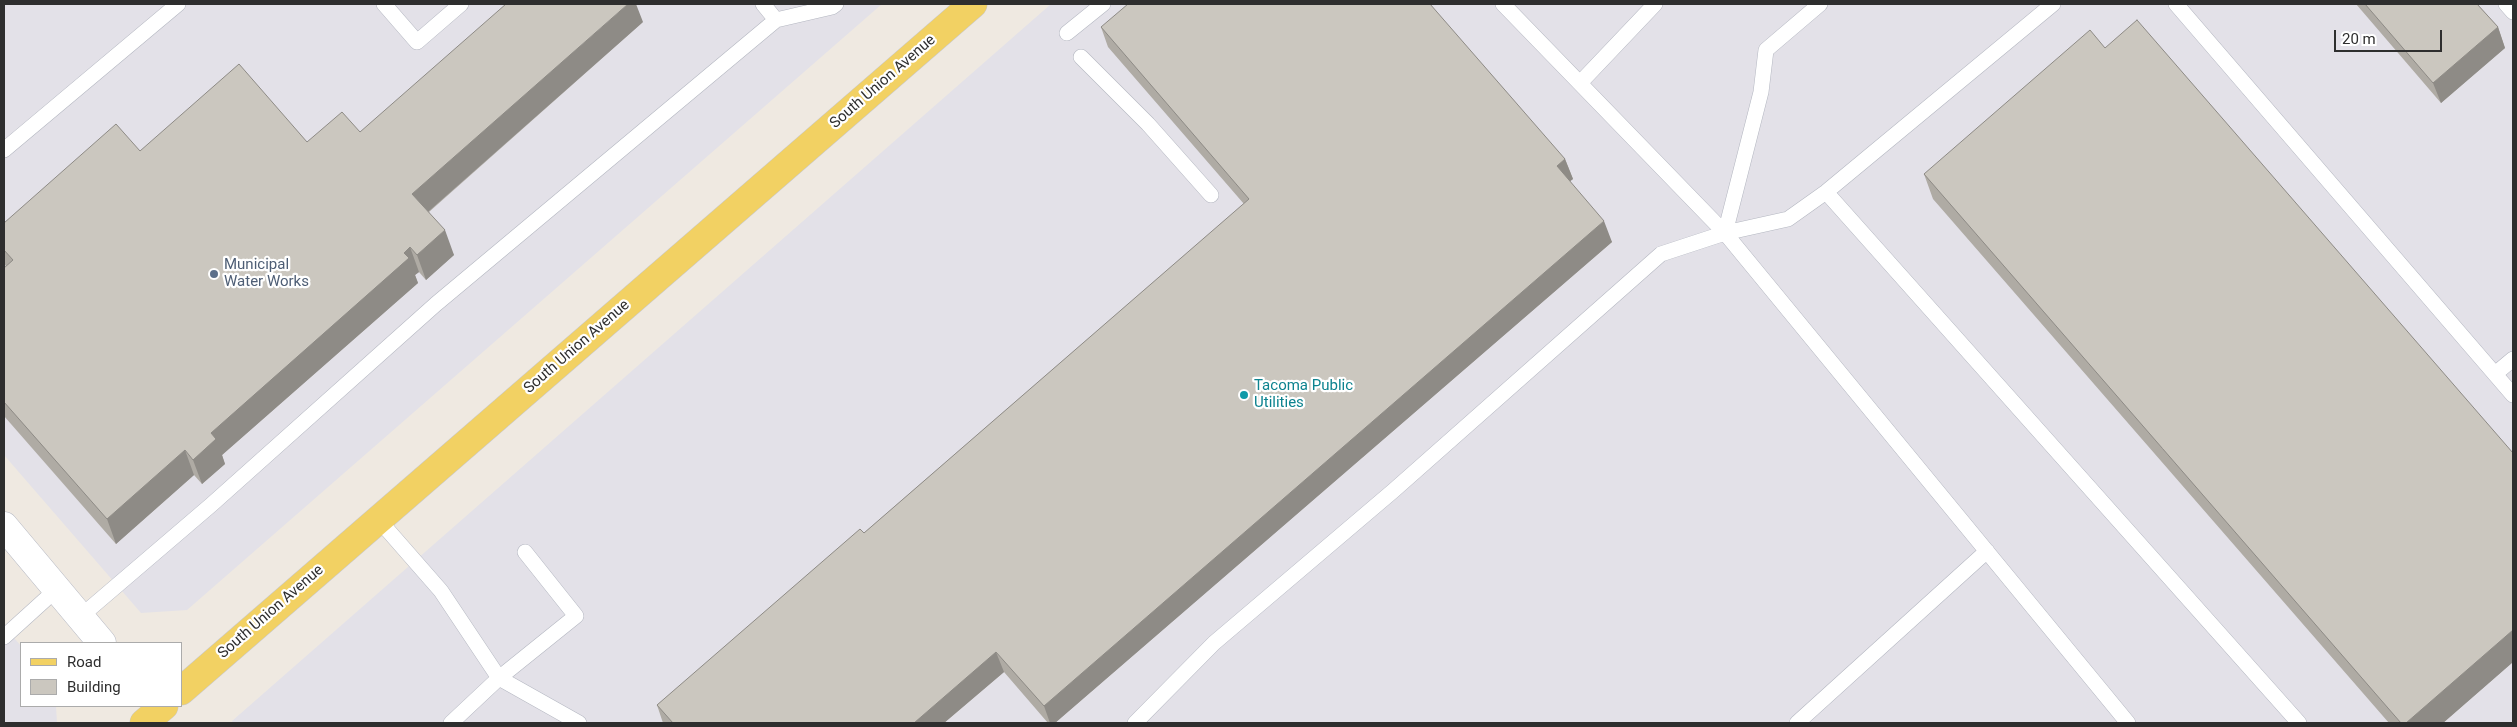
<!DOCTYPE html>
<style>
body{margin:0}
#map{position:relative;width:2517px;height:727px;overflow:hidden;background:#efe9e1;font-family:Roboto,sans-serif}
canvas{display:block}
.frame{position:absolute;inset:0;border:5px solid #2e2e2e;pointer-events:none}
.legend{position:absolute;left:20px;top:642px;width:162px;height:65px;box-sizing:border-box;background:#fff;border:1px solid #ababab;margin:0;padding:6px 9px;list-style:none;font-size:15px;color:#2e2e2e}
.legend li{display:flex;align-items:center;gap:10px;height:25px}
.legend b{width:25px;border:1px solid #ababab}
.scale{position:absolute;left:2334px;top:30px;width:108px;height:22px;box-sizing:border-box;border:2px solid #2e2e2e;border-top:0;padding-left:6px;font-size:15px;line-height:18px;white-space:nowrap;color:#2e2e2e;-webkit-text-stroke:4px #fff;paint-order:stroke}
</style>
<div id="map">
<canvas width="2517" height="727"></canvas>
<div class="frame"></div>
<ul class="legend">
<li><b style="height:6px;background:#f2d163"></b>Road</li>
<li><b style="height:14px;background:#cbc7bf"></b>Building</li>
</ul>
<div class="scale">20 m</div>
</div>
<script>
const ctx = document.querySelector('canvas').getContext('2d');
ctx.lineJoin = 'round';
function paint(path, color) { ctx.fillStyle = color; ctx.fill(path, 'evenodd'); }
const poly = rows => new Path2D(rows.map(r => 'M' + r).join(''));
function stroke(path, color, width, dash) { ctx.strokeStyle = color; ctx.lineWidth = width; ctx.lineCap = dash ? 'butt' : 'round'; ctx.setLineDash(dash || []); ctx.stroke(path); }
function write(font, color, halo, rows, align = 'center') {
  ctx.font = font + ' Roboto,sans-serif'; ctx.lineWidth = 4.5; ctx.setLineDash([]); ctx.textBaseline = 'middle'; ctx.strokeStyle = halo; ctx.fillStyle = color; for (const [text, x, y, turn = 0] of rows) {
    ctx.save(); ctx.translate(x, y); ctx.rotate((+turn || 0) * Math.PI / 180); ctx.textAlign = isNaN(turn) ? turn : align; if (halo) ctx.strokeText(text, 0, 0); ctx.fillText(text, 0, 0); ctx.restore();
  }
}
const industrial = poly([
 [4,4,882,4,187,610,141,613,4,455],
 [1051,4,2513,4,2513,723,233,723,232,721],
 [4,626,21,646,21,706,56,706,57,723,4,723]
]);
const lane = poly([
 [384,4,417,42,461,4],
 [763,4,776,20],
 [1503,4,1725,233,2128,723],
 [2176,4,2513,395],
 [2506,4,2513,12],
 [1067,33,1103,4],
 [1081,57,1148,124,1211,195],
 [1580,83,1655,4],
 [4,150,178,4],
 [1826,192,2299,723],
 [1725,233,1761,92,1766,50,1820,4],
 [2495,374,2513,359],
 [378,519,441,591,499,678,579,723],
 [80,617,211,505,436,304,776,20,832,7,836,4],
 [4,637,58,588],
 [451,723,499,678,576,616,525,552],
 [1135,723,1214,643,1393,491,1661,254,1725,233,1788,219,1826,192,2053,4],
 [1797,723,1987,551]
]);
const secondary = poly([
 [4,526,102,643]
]);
const primary = poly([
 [181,691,973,4],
 [144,723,164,706]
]);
const wall = poly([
 [2356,4,2477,4,2498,27,2505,48,2441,103],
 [643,22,429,212,454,255,426,280,419,272,415,275,418,283,222,455,225,464,202,484,194,475,116,544,4,416,4,268,6,266,4,264,4,223,140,151,307,142,360,132],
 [1101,27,1565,159,1573,179,1570,181,1612,242,1055,723,1048,723,1004,672,944,723,663,723,657,705,864,533,1244,204,1108,47],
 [2105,48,2513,453,2513,662,2443,723,2389,723,1933,199,1924,174]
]);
const shadedWall = poly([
 [628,4,636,4,643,22,421,218,412,194],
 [2498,27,2505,48,2441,103,2433,83],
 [1565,159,1573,179,1564,186,1557,166],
 [1604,221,1612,242,1055,723,1050,723,1044,706],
 [445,230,454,255,426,280,417,255],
 [410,247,419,272,415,275,418,283,222,455,225,464,202,484,193,460,211,433],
 [185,450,194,475,116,544,107,519],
 [2513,630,2513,662,2443,723,2406,723],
 [996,652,1004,672,944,723,914,723]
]);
const building = poly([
 [506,4,628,4,412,194,445,230,417,255,410,247,404,253,409,258,211,433,216,439,193,460,185,450,107,519,4,402,4,268,13,260,4,250,4,223,116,124,140,151,239,64,307,142,342,112,360,132,506,4],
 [1128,4,1430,4,1565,159,1557,166,1604,221,1044,706,996,652,914,723,673,723,657,705,860,529,864,533,1249,199,1101,27,1128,4],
 [2365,4,2477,4,2498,27,2433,83,2365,4],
 [2137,20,2513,453,2513,630,2406,723,2401,723,1924,174,2090,30,2105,48,2137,20]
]);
const markers = [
 [214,274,5,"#5c6f8a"],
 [1244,395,5,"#0f9aa8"]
];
const streetNames = [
 ["South Union Avenue",883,82,-41],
 ["South Union Avenue",577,347,-41],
 ["South Union Avenue",271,612,-41]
];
const serviceNames = [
 ["Municipal",224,265],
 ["Water Works",224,282]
];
const cultureNames = [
 ["Tacoma Public",1254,386],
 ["Utilities",1254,403]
];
paint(industrial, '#e3e1e8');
stroke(lane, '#b4b7c1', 16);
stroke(secondary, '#b4b7c1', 29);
stroke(primary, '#c9c9c9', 29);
stroke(lane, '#fff', 15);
stroke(secondary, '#fff', 28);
stroke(primary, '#f2d163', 28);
paint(wall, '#afaba4');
paint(shadedWall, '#8e8b86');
paint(building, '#cbc7bf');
stroke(building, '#8e8b86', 1);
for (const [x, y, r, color] of markers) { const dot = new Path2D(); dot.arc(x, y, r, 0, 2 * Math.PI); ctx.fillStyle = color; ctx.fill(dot); stroke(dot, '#fff', 2); }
write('15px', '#2e2e2e', '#fff', streetNames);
write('15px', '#4e5e75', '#fff', serviceNames, 'left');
write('15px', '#0d838f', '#fff', cultureNames, 'left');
</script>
